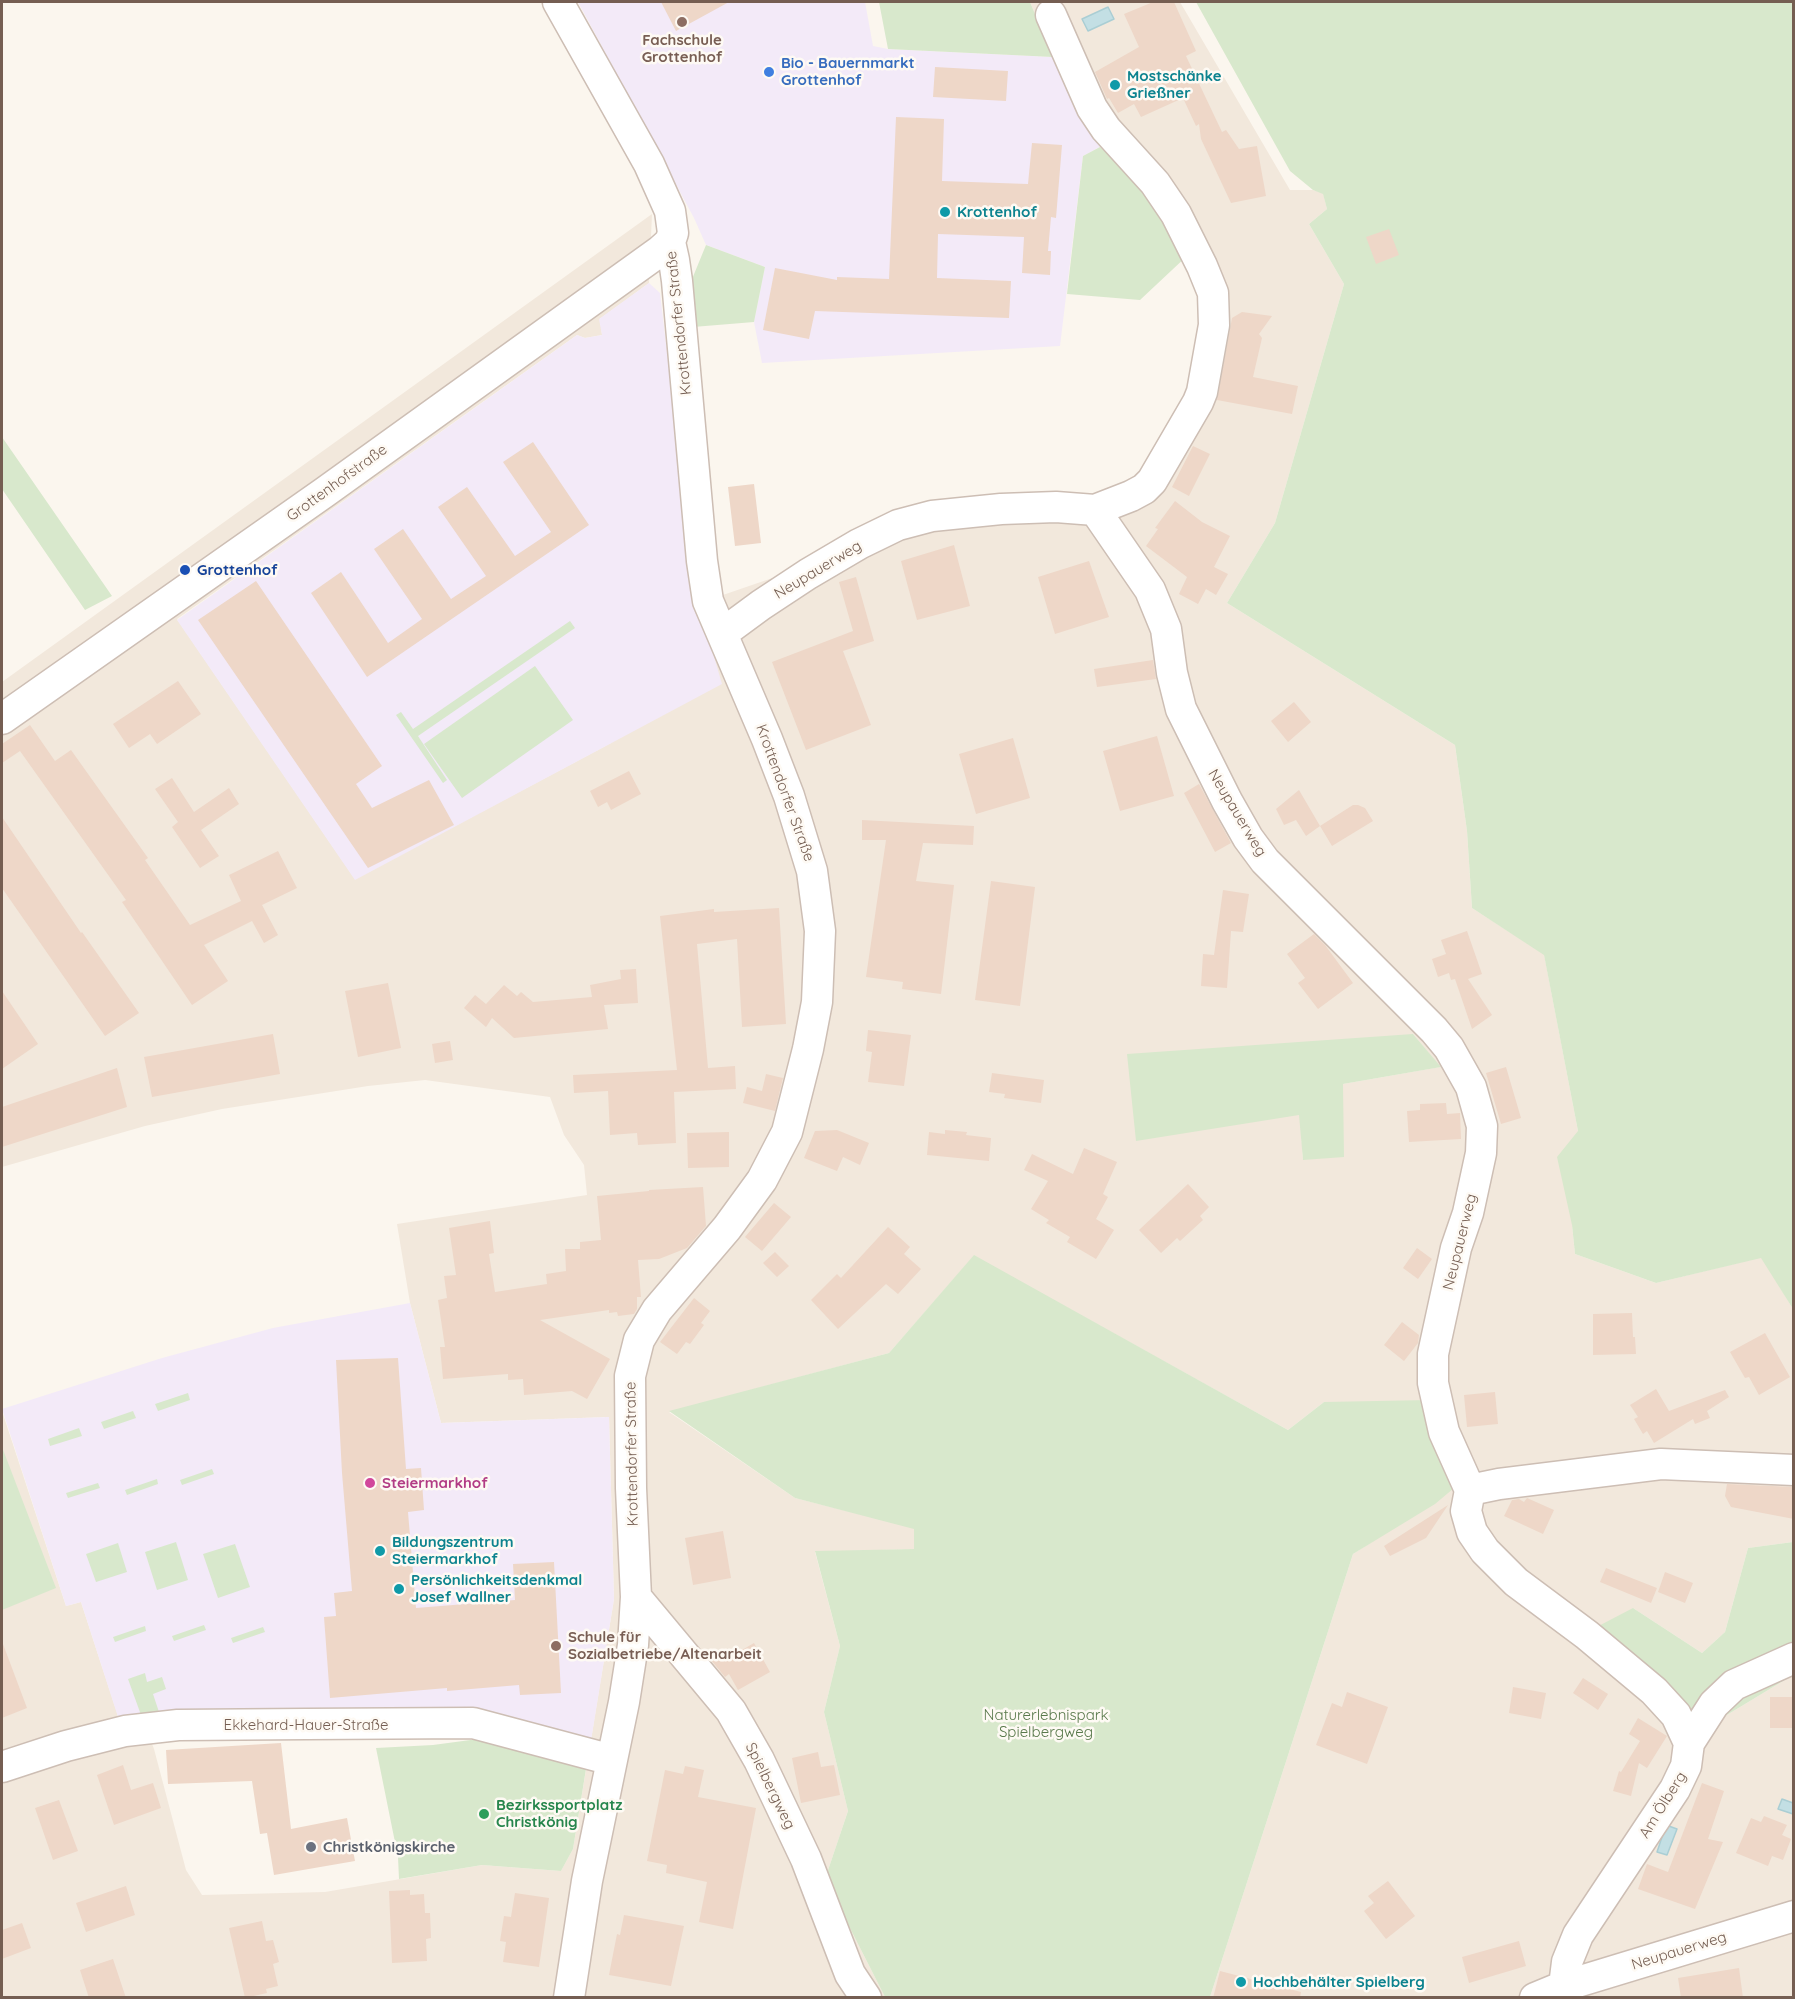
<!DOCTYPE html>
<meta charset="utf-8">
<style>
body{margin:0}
#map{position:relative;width:1795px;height:1999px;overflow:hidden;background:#fbf6ee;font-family:Quicksand,sans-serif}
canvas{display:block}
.frame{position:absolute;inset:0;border:3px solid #755e52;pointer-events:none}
</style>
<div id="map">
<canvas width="1795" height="1999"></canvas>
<div class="frame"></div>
</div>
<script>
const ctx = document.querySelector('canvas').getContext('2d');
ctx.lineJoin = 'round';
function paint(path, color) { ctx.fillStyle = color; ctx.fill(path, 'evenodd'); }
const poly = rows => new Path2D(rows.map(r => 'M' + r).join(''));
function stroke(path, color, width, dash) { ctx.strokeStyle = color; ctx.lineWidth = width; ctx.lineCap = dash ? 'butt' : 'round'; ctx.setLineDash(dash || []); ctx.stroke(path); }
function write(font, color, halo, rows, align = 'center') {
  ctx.font = font + ' Quicksand,sans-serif'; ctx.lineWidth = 5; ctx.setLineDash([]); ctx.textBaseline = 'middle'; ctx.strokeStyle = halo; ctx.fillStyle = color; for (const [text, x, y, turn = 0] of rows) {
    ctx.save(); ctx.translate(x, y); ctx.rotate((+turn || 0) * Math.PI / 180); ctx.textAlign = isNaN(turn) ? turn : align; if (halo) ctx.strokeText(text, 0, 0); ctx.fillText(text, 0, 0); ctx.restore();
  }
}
const residential = poly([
 [1030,2,1180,2,1290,190,1313,190,1323,193,1327,209,1309,224,1344,284,1275,523,1227,603,1455,745,1467,831,1472,908,1544,954,1578,1131,1572,1225,1575,1254,1656,1283,1762,1257,1793,1309,1793,1542,1748,1548,1725,1632,1702,1653,1633,1608,1712,1724,1793,1675,1793,1997,1210,1997,1353,1554,1384,1534,1372,1402,1324,1402,1288,1430,974,1256,889,1353,669,1412,795,1498,914,1528,914,1549,815,1552,840,1646,824,1712,848,1811,825,1879,885,1997,2,1997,2,1411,66,1606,81,1602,118,1716,141,1715,154,1749,186,1870,202,1895,325,1892,482,1865,561,1871,573,1849,614,1599,609,1417,441,1423,410,1303,397,1224,587,1195,584,1165,564,1135,550,1097,425,1080,368,1086,222,1109,145,1126,2,1167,2,682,652,214,649,283,600,319,602,335,585,338,577,335,177,619,355,879,611,743,695,591,720,596,784,574,867,526,1078,499,1106,494,1134,482,1195,387,1204,294,1136,179,1100,147,1053,57],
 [1413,1034,1440,1067,1343,1084,1303,1160,1300,1115]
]);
const education = poly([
 [578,2,865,2,873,46,888,49,1053,57,1100,147,1083,156,1060,346,762,363,754,322,765,267,706,245,694,218],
 [649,283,660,293,695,591,722,684,355,880,177,620,577,335,585,338,602,335,599,319],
 [410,1303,441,1423,609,1417,614,1599,590,1747,473,1723,141,1715,118,1717,81,1602,66,1606,2,1409,162,1358,273,1328]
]);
const green = poly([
 [879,2,1030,2,1053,57,888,49],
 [1196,2,1793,2,1793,1309,1761,1258,1656,1283,1575,1254,1572,1225,1557,1157,1578,1131,1544,955,1472,908,1467,831,1455,745,1227,603,1275,523,1344,284,1309,224,1327,209,1323,194,1313,190,1290,171],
 [1100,147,1136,179,1188,255,1140,300,1067,294,1083,156],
 [706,245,765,267,754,322,693,327,690,284],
 [2,437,112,596,85,610,2,489],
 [570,621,575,628,418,736,447,780,443,783,396,715,401,712,413,729],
 [535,666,573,720,462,798,424,744],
 [1413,1034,1441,1067,1343,1084,1344,1157,1303,1160,1299,1115,1136,1141,1127,1054],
 [974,1255,1288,1430,1324,1402,1429,1400,1460,1483,1435,1504,1353,1554,1210,1997,885,1997,825,1879,848,1811,824,1712,840,1646,815,1551,914,1549,914,1529,795,1498,669,1411,889,1353],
 [188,1393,190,1400,158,1411,155,1404],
 [133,1411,136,1418,104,1429,101,1422],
 [79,1428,82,1436,50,1446,48,1439],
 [2,1447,56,1588,2,1610],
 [212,1469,214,1474,182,1485,180,1480],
 [157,1479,158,1484,127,1495,125,1490],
 [98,1483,100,1488,68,1498,66,1493],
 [176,1542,188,1580,157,1590,145,1552],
 [1793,1542,1793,1675,1712,1724,1689,1729,1587,1632,1633,1608,1702,1653,1725,1632,1748,1548],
 [118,1543,127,1572,96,1582,86,1554],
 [235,1544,250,1587,218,1598,203,1554],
 [204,1625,206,1630,174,1641,172,1636],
 [145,1626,146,1631,115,1642,113,1637],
 [263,1627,265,1632,233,1643,231,1638],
 [145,1673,147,1682,162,1677,166,1689,153,1694,159,1712,141,1715,128,1679],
 [478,1739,573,1764,586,1769,573,1849,561,1871,482,1865,399,1879,398,1857,376,1748,433,1745]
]);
const water = poly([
 [1108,7,1114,19,1088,31,1082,19,1108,7],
 [1782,1799,1793,1803,1793,1814,1778,1809,1782,1799],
 [1666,1825,1677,1829,1667,1855,1657,1852,1666,1825]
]);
const building = poly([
 [661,2,729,2,676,31],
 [1153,2,1174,2,1196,51,1186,56,1222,132,1226,130,1239,149,1257,146,1266,196,1231,203,1201,139,1199,124,1196,126,1183,98,1141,117,1134,104,1118,113,1109,98,1107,99,1095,72,1139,47,1124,14],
 [935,67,1008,71,1006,101,933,97],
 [896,117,944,119,942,181,1028,184,1032,143,1062,145,1056,218,1051,217,1048,251,1051,251,1050,275,1022,273,1024,237,938,234,937,278,1011,281,1009,318,815,311,809,339,763,330,775,268,837,280,837,277,889,279],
 [1389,229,1399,255,1376,264,1366,237],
 [1242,312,1272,316,1259,334,1262,338,1253,377,1298,386,1292,414,1217,400,1232,318],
 [533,442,589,525,367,677,311,593,341,572,388,643,422,619,374,549,403,529,451,599,486,576,438,507,467,487,515,556,551,532,503,462],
 [1193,446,1210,454,1189,496,1172,487],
 [754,484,761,543,735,546,728,487],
 [1175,501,1202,522,1230,536,1214,567,1228,574,1216,595,1206,589,1198,604,1179,594,1187,577,1146,546,1158,529,1155,528],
 [954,545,970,606,917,620,901,561],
 [1089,561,1109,617,1055,634,1038,577],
 [856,577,874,641,843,651,871,725,806,750,772,662,853,631,839,582],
 [256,581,382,766,356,784,372,808,429,780,454,825,368,868,198,620],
 [1153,660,1156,679,1097,687,1094,669],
 [178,681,201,714,157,744,150,734,129,748,113,724],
 [1294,702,1311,722,1288,742,1271,721],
 [30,725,55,761,71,750,148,858,145,860,190,925,241,901,229,875,278,851,297,888,262,905,278,935,264,943,252,921,204,945,228,981,192,1005,122,902,126,900,20,751,2,763,2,744],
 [1157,736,1174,796,1120,811,1103,751],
 [1013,738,1030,798,976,814,959,754],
 [629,771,641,794,611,810,607,802,598,807,590,791],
 [172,778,194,812,229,788,239,804,201,830,219,856,200,868,172,827,178,822,155,789],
 [1199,784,1231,843,1215,852,1184,793],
 [1299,790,1320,826,1306,836,1296,820,1284,825,1276,809],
 [1353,805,1358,805,1365,808,1373,821,1332,846,1320,826],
 [2,817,81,933,82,932,139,1013,105,1036,2,888],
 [862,820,974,826,973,845,923,843,916,881,954,885,941,994,902,989,903,982,866,977,886,840,862,840],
 [991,881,1035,887,1020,1006,975,1000],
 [1223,890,1249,894,1243,932,1231,931,1227,988,1201,986,1203,954,1214,955],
 [779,908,786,1024,742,1027,737,939,697,944,708,1068,735,1066,736,1089,674,1092,676,1143,638,1145,637,1133,610,1135,608,1091,574,1093,573,1075,677,1070,660,916,714,909,714,912],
 [1467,931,1482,974,1468,979,1492,1015,1472,1029,1455,979,1451,980,1449,973,1438,977,1432,959,1446,954,1441,940],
 [1314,934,1325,945,1353,983,1318,1009,1298,983,1305,978,1287,954],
 [636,969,638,1003,604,1005,608,1029,514,1038,492,1018,486,1027,464,1008,475,995,486,1004,504,985,517,996,521,992,533,1002,592,997,590,985,621,979,620,970],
 [388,983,401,1048,358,1057,345,991],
 [2,991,38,1044,2,1069],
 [868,1030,911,1035,904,1086,868,1082,872,1052,866,1051],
 [273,1034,280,1074,152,1097,144,1057],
 [450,1041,453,1060,435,1063,432,1044],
 [1506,1067,1521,1118,1501,1124,1486,1073],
 [117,1068,127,1107,2,1147,2,1107],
 [992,1073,1044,1080,1041,1103,1004,1098,1005,1094,989,1092],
 [766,1074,783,1078,775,1111,743,1103,747,1087,762,1091],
 [1446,1103,1447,1114,1460,1113,1461,1139,1409,1142,1407,1111,1420,1110,1420,1104],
 [837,1130,869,1143,860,1165,843,1157,837,1171,804,1158,815,1131],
 [945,1130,967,1132,966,1135,991,1138,989,1161,927,1155,929,1132,945,1134],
 [729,1132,729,1167,688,1168,687,1133],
 [1084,1148,1117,1162,1103,1194,1108,1197,1096,1219,1114,1230,1096,1259,1067,1242,1070,1237,1046,1223,1049,1220,1031,1209,1048,1181,1024,1170,1032,1154,1073,1174],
 [1188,1184,1209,1207,1200,1216,1203,1220,1180,1241,1177,1238,1161,1253,1139,1230],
 [703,1187,706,1226,687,1248,659,1259,638,1260,641,1297,637,1297,637,1309,634,1314,618,1316,617,1312,609,1313,609,1310,540,1320,610,1359,587,1399,572,1391,524,1395,523,1379,508,1380,508,1374,443,1379,440,1347,445,1347,438,1300,447,1298,444,1276,456,1275,449,1228,490,1221,494,1253,489,1254,495,1292,547,1284,546,1274,566,1271,565,1249,580,1249,580,1242,601,1240,597,1196,649,1191,649,1190],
 [774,1203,791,1217,762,1251,745,1237],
 [888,1227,910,1247,904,1254,921,1269,898,1294,886,1284,838,1329,811,1300,837,1274,841,1278],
 [1417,1248,1432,1259,1418,1279,1403,1268],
 [775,1252,789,1266,777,1277,763,1263],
 [694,1298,710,1311,701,1323,704,1325,690,1344,686,1342,677,1354,660,1342],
 [1632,1313,1633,1337,1635,1337,1636,1354,1593,1355,1593,1314],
 [1402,1322,1419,1335,1418,1343,1404,1361,1384,1345],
 [1765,1333,1790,1377,1759,1395,1749,1377,1745,1378,1730,1352],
 [398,1358,406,1469,421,1468,424,1510,408,1512,416,1608,515,1600,513,1564,554,1562,561,1693,520,1695,519,1685,447,1691,447,1688,330,1698,324,1617,336,1616,334,1593,352,1591,342,1473,336,1360],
 [1656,1389,1669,1411,1725,1390,1729,1397,1707,1411,1710,1418,1695,1424,1693,1419,1654,1443,1647,1431,1643,1434,1634,1419,1638,1417,1630,1405],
 [1495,1392,1498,1424,1467,1427,1464,1395],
 [1727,1484,1794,1487,1794,1519,1731,1507,1725,1496],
 [1527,1498,1554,1510,1543,1534,1504,1516,1512,1500,1519,1499,1524,1502],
 [1448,1505,1426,1538,1390,1556,1384,1546],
 [723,1531,731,1578,693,1585,685,1538],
 [1606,1568,1657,1588,1651,1603,1600,1582],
 [1665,1572,1693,1583,1685,1603,1658,1592],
 [754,1643,770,1672,738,1690,729,1674,725,1677,711,1660,719,1655,723,1661],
 [2,1644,3,1644,27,1708,2,1718],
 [1583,1678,1608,1694,1598,1710,1573,1693],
 [1513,1687,1546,1693,1541,1719,1509,1713],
 [1347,1692,1388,1707,1367,1764,1316,1745,1332,1703,1342,1707],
 [1770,1697,1794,1697,1794,1728,1770,1728],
 [1638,1718,1667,1736,1647,1768,1639,1763,1631,1796,1613,1791,1619,1771,1621,1772,1640,1741,1629,1734],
 [281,1743,291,1829,347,1818,355,1861,274,1875,267,1833,260,1834,252,1781,168,1784,166,1750],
 [818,1752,821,1767,834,1765,840,1795,801,1803,792,1758],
 [123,1765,131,1790,153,1783,161,1808,114,1825,97,1775],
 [685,1766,704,1770,698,1797,756,1808,733,1929,699,1922,707,1882,666,1873,667,1865,647,1861,665,1770,683,1774],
 [1702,1783,1724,1791,1708,1839,1723,1842,1695,1909,1638,1889,1647,1864,1668,1872],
 [59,1800,78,1851,53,1860,35,1808],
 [1764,1816,1787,1825,1782,1835,1791,1839,1783,1860,1772,1856,1768,1866,1736,1853,1751,1818,1761,1822],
 [1388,1881,1415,1916,1386,1939,1364,1911,1374,1903,1368,1896],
 [126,1886,135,1915,86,1932,76,1903],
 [410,1890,410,1895,424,1894,425,1913,430,1913,431,1938,426,1939,427,1961,392,1963,389,1891],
 [515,1893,549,1898,539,1967,503,1962,506,1942,500,1941,504,1916,511,1917],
 [624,1915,684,1926,671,1986,609,1975,617,1934,620,1935],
 [262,1921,266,1941,273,1940,279,1962,273,1964,278,1986,266,1989,267,1993,245,1998,229,1928],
 [22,1923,31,1948,2,1959,2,1930],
 [1519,1941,1526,1966,1469,1983,1462,1957],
 [113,1959,126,1998,89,1998,80,1970],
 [1739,1968,1743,1998,1681,1998,1678,1978],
 [1220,1971,1301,1992,1300,1998,1213,1998]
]);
const minor = poly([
 [558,2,649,164,670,211,673,233,670,242,674,260,677,281,702,561,708,601,767,739,789,796,812,871,820,931,817,1002,808,1049,787,1132,762,1180,727,1228,657,1310,639,1340,630,1376,631,1488,636,1597,633,1645,624,1702,587,1881,569,1998],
 [1095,510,1150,590,1166,629,1172,673,1181,709,1227,801,1248,838,1265,861,1434,1030,1449,1048,1471,1087,1482,1126,1481,1153,1468,1213,1456,1248,1433,1354,1433,1383,1444,1432,1470,1490,1466,1511,1472,1532,1485,1551,1516,1582,1587,1635,1654,1691,1676,1715,1689,1743],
 [723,633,761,605,808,574,859,544,898,525,932,516,1001,509,1056,507,1095,510,1131,496,1144,489,1152,481,1198,402,1202,392,1214,325,1213,293,1202,266,1176,214,1155,183,1106,129,1092,108,1051,15],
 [2,719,325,492,660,251,670,242],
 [1470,1490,1499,1484,1661,1464,1794,1470],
 [636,1597,731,1711,759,1760,806,1859,850,1974,866,1998],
 [2,1767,66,1746,125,1731,178,1725,306,1724,473,1723,612,1760],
 [1564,1986,1567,1962,1578,1935,1675,1789,1686,1766,1689,1743,1714,1704,1734,1685,1794,1658],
 [1535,1998,1564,1986,1794,1916]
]);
const markers = [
 [682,22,6,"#8d6e63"],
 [769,72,6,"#3f7fe0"],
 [1115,85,6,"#0f9aa8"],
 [945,212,6,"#0f9aa8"],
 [185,570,6,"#1a4fb4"],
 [370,1483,6,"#d1479c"],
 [380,1551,6,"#0f9aa8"],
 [399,1589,6,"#0f9aa8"],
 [556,1646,6,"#8d6e63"],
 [484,1814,6,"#2e9e5b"],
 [311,1847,6,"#6b7280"],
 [1241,1982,6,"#0f9aa8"]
];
const educationNames = [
 ["Fachschule",682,40],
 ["Grottenhof",682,57],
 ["Schule für",568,1637,"left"],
 ["Sozialbetriebe/Altenarbeit",568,1654,"left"]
];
const shopNames = [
 ["Bio - Bauernmarkt",781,63],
 ["Grottenhof",781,80]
];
const cultureNames = [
 ["Mostschänke",1127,76],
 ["Grießner",1127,93],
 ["Krottenhof",957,212],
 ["Bildungszentrum",392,1542],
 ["Steiermarkhof",392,1559],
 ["Persönlichkeitsdenkmal",411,1580],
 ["Josef Wallner",411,1597],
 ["Hochbehälter Spielberg",1253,1982]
];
const streetNames = [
 ["Krottendorfer Straße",679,323,-96],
 ["Grottenhofstraße",337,483,-36],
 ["Neupauerweg",818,570,-31],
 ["Krottendorfer Straße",785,793,70],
 ["Neupauerweg",1237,813,59],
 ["Neupauerweg",1460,1242,-76],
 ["Krottendorfer Straße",632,1454,-91],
 ["Ekkehard-Hauer-Straße",306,1725],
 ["Spielbergweg",770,1786,64],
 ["Am Ölberg",1663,1805,-58],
 ["Neupauerweg",1679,1951,-17]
];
const transitNames = [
 ["Grottenhof",197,570]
];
const hotelNames = [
 ["Steiermarkhof",382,1483]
];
const parkNames = [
 ["Naturerlebnispark",1046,1715],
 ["Spielbergweg",1046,1732]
];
const leisureNames = [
 ["Bezirkssportplatz",496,1805],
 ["Christkönig",496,1822]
];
const worshipNames = [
 ["Christkönigskirche",323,1847]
];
paint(residential, '#f2e8dc');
paint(education, '#f3eaf8');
paint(green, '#d8e8cc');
paint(water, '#c3dfe4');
stroke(water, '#aaced4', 1.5);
paint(building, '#eed7c8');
stroke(minor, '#cdbeb4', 33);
stroke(minor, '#fff', 30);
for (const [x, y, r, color] of markers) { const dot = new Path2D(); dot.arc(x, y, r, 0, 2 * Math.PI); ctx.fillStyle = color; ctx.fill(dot); stroke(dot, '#fefaf4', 2); }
write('bold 15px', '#785e54', '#fefaf4', educationNames);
write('bold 15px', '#366cbe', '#fefaf4', shopNames, 'left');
write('bold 15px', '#0d838f', '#fefaf4', cultureNames, 'left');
write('15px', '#755e52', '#fefaf4', streetNames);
write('bold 15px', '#164399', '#fefaf4', transitNames, 'left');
write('bold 15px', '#b23c85', '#fefaf4', hotelNames, 'left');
write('15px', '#59794b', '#fefaf4', parkNames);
write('bold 15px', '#27864d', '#fefaf4', leisureNames, 'left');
write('bold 15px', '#5b616d', '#fefaf4', worshipNames, 'left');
</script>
